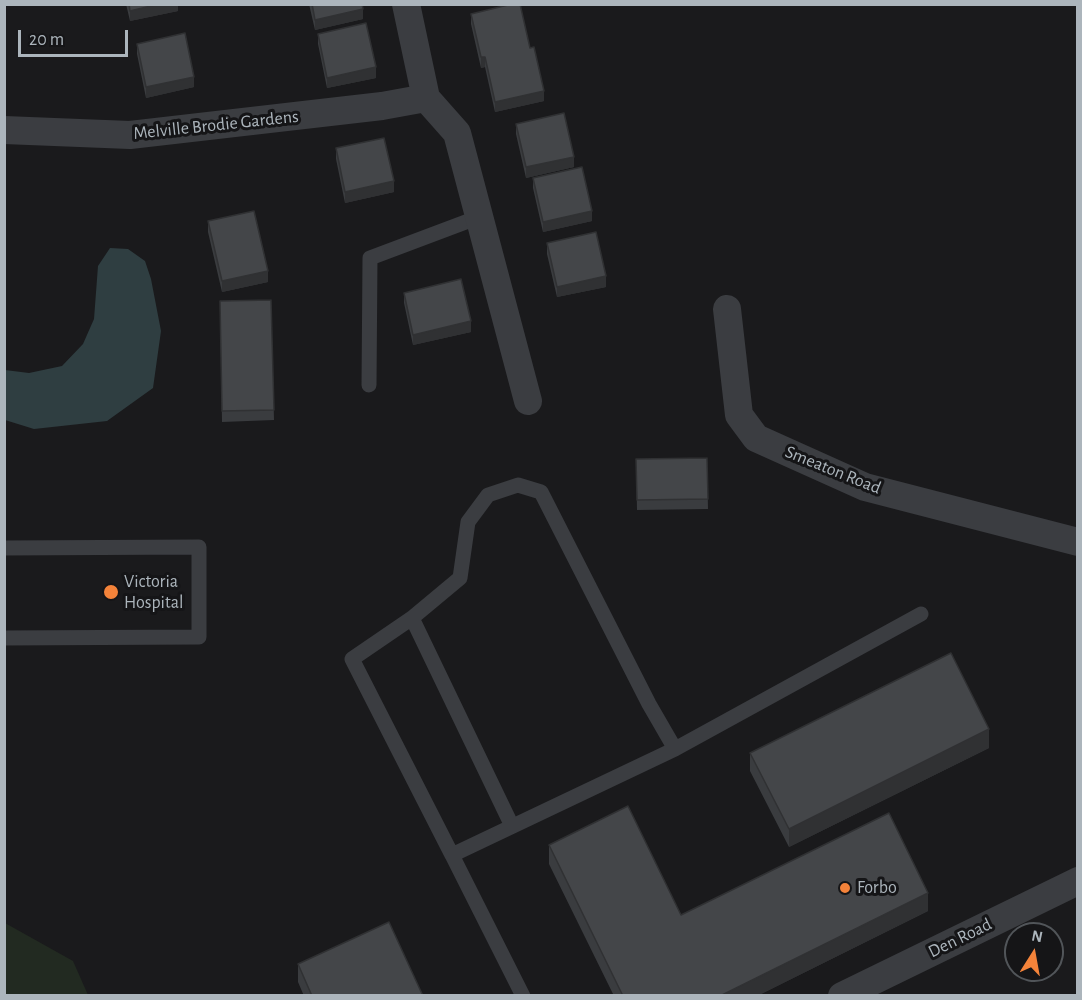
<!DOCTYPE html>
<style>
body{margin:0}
#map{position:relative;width:1082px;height:1000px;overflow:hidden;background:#1a1a1c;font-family:"Alegreya Sans",sans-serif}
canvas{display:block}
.frame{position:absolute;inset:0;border:6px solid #acb5bc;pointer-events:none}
.north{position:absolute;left:1004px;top:922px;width:60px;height:60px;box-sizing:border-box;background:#151517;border:2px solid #515559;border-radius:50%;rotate:11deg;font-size:16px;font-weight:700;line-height:24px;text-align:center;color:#acb5bc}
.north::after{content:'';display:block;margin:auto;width:21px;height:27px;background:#f4833a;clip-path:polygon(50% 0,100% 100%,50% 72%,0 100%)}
.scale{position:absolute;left:18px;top:30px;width:110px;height:27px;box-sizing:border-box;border:3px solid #acb5bc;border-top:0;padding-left:8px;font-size:18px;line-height:21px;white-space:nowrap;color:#acb5bc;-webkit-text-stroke:4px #151517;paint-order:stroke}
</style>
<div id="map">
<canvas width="1082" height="1000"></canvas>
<div class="frame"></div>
<div class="north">N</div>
<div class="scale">20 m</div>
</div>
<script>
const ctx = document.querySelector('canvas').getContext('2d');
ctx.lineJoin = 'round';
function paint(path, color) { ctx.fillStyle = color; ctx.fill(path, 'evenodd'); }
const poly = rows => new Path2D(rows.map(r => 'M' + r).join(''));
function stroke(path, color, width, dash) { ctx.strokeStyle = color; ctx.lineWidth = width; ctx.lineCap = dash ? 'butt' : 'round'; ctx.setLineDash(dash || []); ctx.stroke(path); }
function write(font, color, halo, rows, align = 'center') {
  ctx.font = font + ' "Alegreya Sans",sans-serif'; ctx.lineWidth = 6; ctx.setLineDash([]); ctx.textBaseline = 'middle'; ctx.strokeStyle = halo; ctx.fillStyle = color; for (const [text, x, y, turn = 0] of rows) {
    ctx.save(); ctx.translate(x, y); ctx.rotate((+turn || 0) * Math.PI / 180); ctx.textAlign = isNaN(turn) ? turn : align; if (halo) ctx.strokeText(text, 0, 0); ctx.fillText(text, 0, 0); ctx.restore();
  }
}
const green = poly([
 [5,923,73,961,88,995,5,995]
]);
const water = poly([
 [110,248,128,249,145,261,151,279,161,331,153,388,107,421,34,429,5,420,5,370,29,373,62,366,83,344,94,319,98,266]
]);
const service = poly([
 [369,385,370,258,479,217],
 [4,548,199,547,199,637,4,638],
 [412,618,512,826],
 [452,855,352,659,412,618,460,578,468,522,488,495,518,485,541,492,649,704,675,749],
 [523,996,452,855,675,749,921,614]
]);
const minor = poly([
 [406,4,426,98,457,133,528,401],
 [4,130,130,135,382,106,426,98],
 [727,309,739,415,756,438,865,487,1078,542],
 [842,996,1078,881]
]);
const wall = poly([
 [126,4,178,4,178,11,130,21],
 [309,4,362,4,363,19,315,30],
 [471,14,530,48,544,101,495,112,485,67,481,68,471,24],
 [318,34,376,78,327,88,318,44],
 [137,44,194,87,146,98,137,54],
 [516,124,574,167,526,178,516,134],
 [336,148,394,192,345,203,336,159],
 [533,178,592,221,543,232,533,188],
 [208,221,268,282,222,292,208,232],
 [547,243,606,287,557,297,547,254],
 [404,293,471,332,413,345,404,303],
 [271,300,274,420,222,422,220,301],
 [707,458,708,509,637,510,636,459],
 [989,748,789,847,750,771,750,753],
 [549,845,681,915,928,911,757,996,614,996,549,864],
 [298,964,423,996,304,996,298,982]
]);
const shadedWall = poly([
 [159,4,178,4,178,11,130,21,130,11],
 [363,9,363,19,315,30,315,20],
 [481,57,485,57,485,67,481,68],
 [376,67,376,78,327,88,327,78],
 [194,77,194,87,146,98,146,87],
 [544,91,544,101,495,112,495,102],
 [574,157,574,167,526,178,526,167],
 [394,181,394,192,345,203,345,192],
 [592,211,592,221,543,232,543,222],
 [268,271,268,282,222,292,222,281],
 [606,276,606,287,557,297,557,287],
 [471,321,471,332,413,345,413,335],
 [989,729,989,748,789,847,789,829],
 [928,893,928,911,757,996,720,996]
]);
const building = poly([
 [129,4,159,4,130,11,129,4],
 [312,4,362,4,363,9,315,20,312,4],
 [512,4,520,4,530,48,534,47,544,91,495,102,485,57,481,57,471,14,512,4],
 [366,23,376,67,327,78,318,34,366,23],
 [185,33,194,77,146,87,137,44,185,33],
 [564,113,574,157,526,167,516,124,564,113],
 [384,138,394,181,345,192,336,148,384,138],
 [582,167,592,211,543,222,533,178,582,167],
 [254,211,268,271,222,281,208,221,254,211],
 [596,232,606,276,557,287,547,243,596,232],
 [461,279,471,321,413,335,404,293,461,279],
 [271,300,274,410,222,411,220,301,271,300],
 [707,458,708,499,637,500,636,459,707,458],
 [951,653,989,729,789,829,750,753,951,653],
 [628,806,681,915,889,813,928,893,720,996,623,996,549,845,628,806],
 [389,922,423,996,312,996,298,964,389,922]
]);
const markers = [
 [111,592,8,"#f4833a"],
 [845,888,6,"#f4833a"]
];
const streetNames = [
 ["Melville Brodie Gardens",216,125,-6],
 ["Smeaton Road",833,470,22],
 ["Den Road",960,938,-26]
];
const poiNames = [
 ["Victoria",124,582],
 ["Hospital",124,603],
 ["Forbo",857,888]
];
paint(green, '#222a21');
paint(water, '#2f3e41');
stroke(service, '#3b3d41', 15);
stroke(minor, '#3b3d41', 28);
paint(wall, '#3a3c3f');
paint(shadedWall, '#303133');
paint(building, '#444649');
stroke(building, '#303133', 1.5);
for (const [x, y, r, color] of markers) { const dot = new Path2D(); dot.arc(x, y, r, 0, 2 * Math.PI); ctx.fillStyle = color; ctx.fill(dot); stroke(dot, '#151517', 2); }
write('18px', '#acb5bc', '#151517', streetNames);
write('18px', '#acb5bc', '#151517', poiNames, 'left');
</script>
